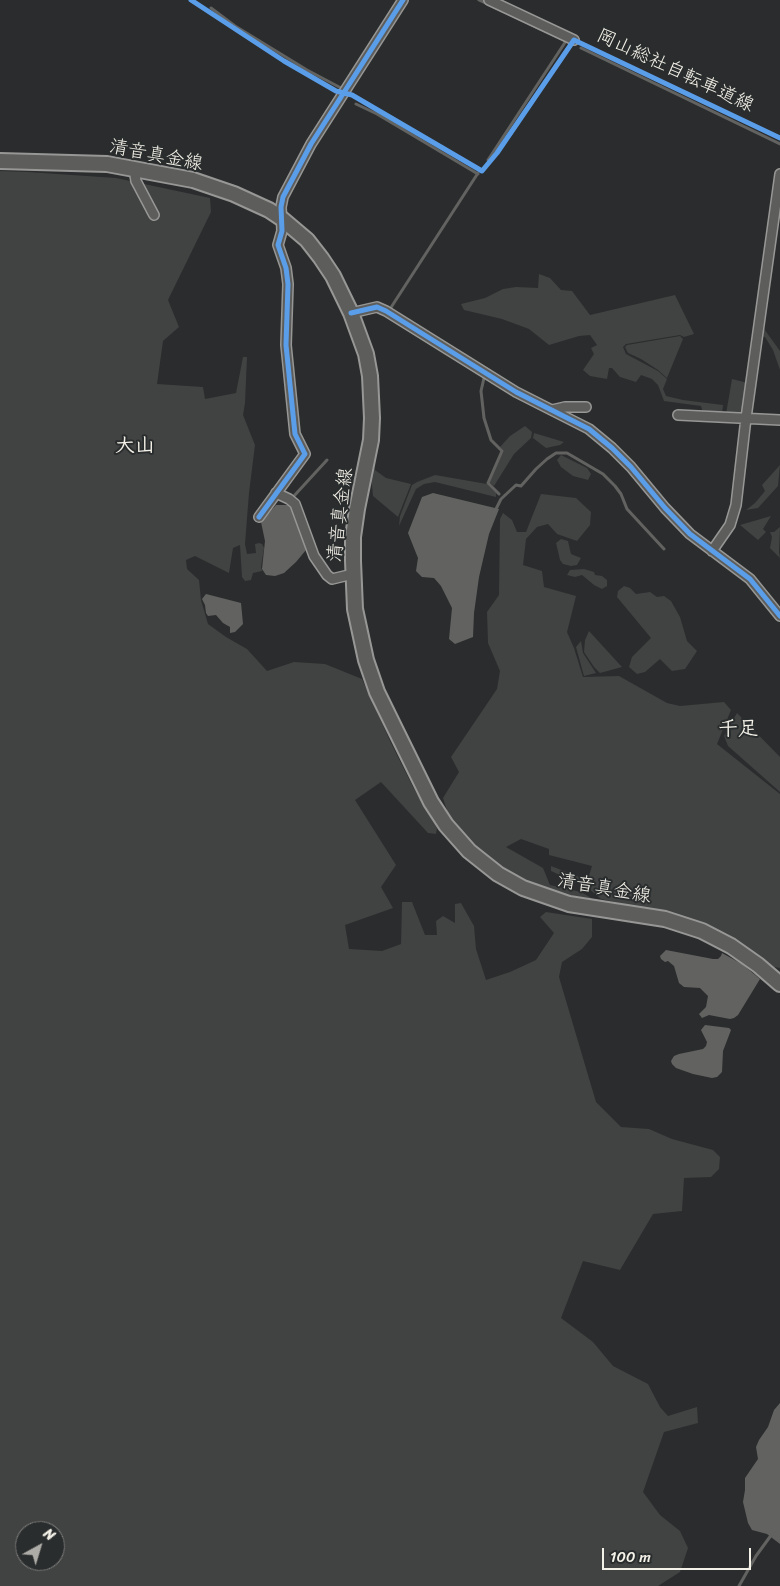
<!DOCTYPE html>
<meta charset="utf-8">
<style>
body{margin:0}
#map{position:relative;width:780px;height:1586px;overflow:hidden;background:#2b2c2d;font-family:Sriracha,sans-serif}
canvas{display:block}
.north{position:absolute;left:15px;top:1521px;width:50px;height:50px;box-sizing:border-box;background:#2a2d2e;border:1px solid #7b7b78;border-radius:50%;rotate:39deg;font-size:14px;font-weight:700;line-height:20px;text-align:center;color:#f4f1e8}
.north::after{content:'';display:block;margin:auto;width:18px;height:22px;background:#aeaca7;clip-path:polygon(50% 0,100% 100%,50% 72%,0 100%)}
.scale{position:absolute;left:602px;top:1548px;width:149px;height:22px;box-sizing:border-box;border:2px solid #f4f1e8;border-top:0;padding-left:6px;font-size:15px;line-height:18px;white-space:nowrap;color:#f4f1e8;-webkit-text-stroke:4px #2a2d2e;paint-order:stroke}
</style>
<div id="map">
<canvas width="780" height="1586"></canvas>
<div class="north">N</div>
<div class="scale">100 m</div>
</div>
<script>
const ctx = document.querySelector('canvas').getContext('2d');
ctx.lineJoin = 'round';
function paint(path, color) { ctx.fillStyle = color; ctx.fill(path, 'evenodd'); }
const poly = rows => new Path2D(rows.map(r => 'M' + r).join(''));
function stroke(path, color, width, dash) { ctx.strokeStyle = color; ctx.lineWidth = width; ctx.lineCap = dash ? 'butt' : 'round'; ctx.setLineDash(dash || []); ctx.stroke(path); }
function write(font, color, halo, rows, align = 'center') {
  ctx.font = font + ' Sriracha,"Klee One",sans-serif'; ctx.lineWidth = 4; ctx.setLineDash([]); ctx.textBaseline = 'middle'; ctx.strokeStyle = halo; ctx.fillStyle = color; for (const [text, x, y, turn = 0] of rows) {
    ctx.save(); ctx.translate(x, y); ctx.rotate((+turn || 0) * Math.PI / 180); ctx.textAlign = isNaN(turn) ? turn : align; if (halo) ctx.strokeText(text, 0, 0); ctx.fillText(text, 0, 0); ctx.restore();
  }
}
const green = poly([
 [0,171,28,172,116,178,210,198,211,212,168,300,179,327,163,341,157,384,203,387,205,399,236,393,243,357,247,357,245,403,243,415,255,445,249,493,245,544,247,554,256,553,255,544,259,543,262,544,264,548,261,567,262,571,253,573,251,580,245,581,242,577,240,545,233,548,229,573,195,556,186,560,187,569,199,580,201,600,208,624,226,637,247,649,267,671,294,662,325,664,362,679,391,743,413,787,437,828,436,834,428,833,381,782,355,800,396,865,381,887,393,908,345,925,349,949,382,951,401,944,402,902,412,902,425,935,437,935,436,921,443,916,455,923,455,904,461,903,474,926,476,949,486,980,510,972,536,960,554,933,540,917,546,912,592,919,592,937,582,949,562,962,559,977,596,1102,621,1127,649,1129,672,1139,713,1150,720,1157,719,1169,711,1177,684,1178,682,1211,653,1214,620,1270,583,1261,561,1318,593,1342,613,1366,648,1384,660,1407,668,1416,697,1407,698,1423,664,1432,643,1492,660,1515,680,1531,688,1548,680,1572,658,1586,0,1586],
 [25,1531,55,1531,55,1561,25,1561],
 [539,274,550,278,561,290,572,291,590,315,675,295,694,334,684,337,680,335,626,344,623,347,626,354,658,371,667,379,663,389,666,396,683,400,723,405,722,413,703,413,701,406,664,401,658,385,652,379,641,375,636,382,620,377,612,368,609,368,607,379,590,376,583,370,594,354,591,348,597,345,590,335,579,336,549,345,529,329,502,319,464,310,461,304,485,298,503,289,516,287,538,288],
 [762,326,780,351,780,370,773,350,765,337,761,336],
 [680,336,683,339,667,378,658,370,641,359,628,353,625,347,627,345],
 [732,379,748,383,743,413,740,415,726,414],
 [525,426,532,432,531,438,514,454,494,486,489,482,503,450,500,447,510,436],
 [534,433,564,442,560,445,546,448,533,438],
 [561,455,587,468,591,474,588,480,573,476,561,467,557,460],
 [780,465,778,486,758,508,746,510,755,503,765,491,762,485],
 [374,466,375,470,386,478,411,484,398,517,373,496,371,475],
 [435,475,487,484,496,493,496,497,435,482,424,484,416,489,399,526,400,516,412,485,417,482],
 [541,494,576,498,591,512,590,525,577,541,557,534,548,524,537,527,526,539,523,565,542,571,544,587,576,596,567,632,574,648,583,677,619,676,667,703,680,706,724,702,731,710,717,744,780,794,780,968,774,967,729,935,700,923,672,914,601,899,588,888,551,871,551,866,579,877,589,876,592,866,549,855,549,849,521,839,506,847,543,868,550,885,581,892,593,899,562,894,534,885,482,855,449,817,443,798,459,772,451,757,497,689,500,671,488,643,487,612,499,595,500,519,503,513,512,520,517,532,526,532],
 [771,516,763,529,766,532,758,540,740,525],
 [780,527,779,552,780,558,770,548,772,537,770,532,774,532],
 [561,539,568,541,571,554,581,558,577,565,571,566,563,564,560,560,556,543],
 [584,569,594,572,595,575,602,576,607,580,607,586,602,589,594,585,582,575,575,577,567,575,570,570],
 [624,586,630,588,636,594,650,592,657,597,664,596,671,601,680,617,687,641,697,651,685,669,672,671,660,659,645,672,637,674,629,667,632,657,651,638,617,597,618,591],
 [589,631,622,667,600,673,594,667,584,652,585,640],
 [581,641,583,653,596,673,584,676,576,647],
 [737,713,780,757,780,792,728,746,724,736]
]);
const water = poly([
 [433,493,499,509,489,534,479,577,474,613,473,637,455,644,449,639,452,608,441,586,434,578,422,577,416,571,418,558,408,533,422,497],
 [276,505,287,505,291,508,295,515,306,550,296,562,284,573,275,576,266,575,262,569,265,541,261,522],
 [206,594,241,603,243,624,235,632,230,633,230,627,223,623,216,615,208,616,206,613,205,605,202,599],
 [666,950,713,959,718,959,721,956,722,953,742,964,760,979,738,1015,734,1018,730,1019,709,1015,702,1018,699,1014,706,1007,708,996,700,988,684,987,679,983,674,966,668,961,665,962,661,959,660,956],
 [705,1025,729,1028,731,1030,723,1051,722,1072,717,1077,712,1078,693,1074,676,1068,672,1064,671,1061,674,1056,679,1054,703,1049,706,1046,707,1042,701,1030],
 [780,1403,780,1544,767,1534,752,1530,748,1523,743,1502,745,1490,745,1478,758,1459,756,1447,759,1440,768,1427,774,1410]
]);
const stream = poly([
 [479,0,566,41,488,160],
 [211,8,235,26,307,70,341,88],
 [581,48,780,144],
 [356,104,377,114,478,174],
 [390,309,478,173],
 [484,378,481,391,484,418,491,440,502,451,488,483,499,494],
 [286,509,293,497,327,460],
 [495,511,501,499,516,485,521,486,536,469,547,459,556,453,567,453,603,474,615,486,621,494,627,509,664,549],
 [739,1586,756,1556,772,1534]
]);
const minor = poly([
 [489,0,574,40],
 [134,169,136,181,154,215],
 [351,313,377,307,386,311,516,392,589,429,612,448,631,467,665,508,690,534,750,579,780,616],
 [552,410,565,407,586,407],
 [678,415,780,420],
 [276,493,289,499,295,504,314,556,327,575,332,579,353,574],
 [259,517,305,454,295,434,286,345,288,284,286,268,278,245,282,231,281,207,283,197,311,144,403,0],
 [712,551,730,525,736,505,746,418,780,174]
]);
const secondary = poly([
 [0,161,107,164,193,180,234,194,269,210,281,218,307,240,321,258,333,276,351,313,366,354,370,376,372,418,371,440,357,509,353,537,353,561,355,609,366,660,377,692,431,802,446,825,469,851,498,874,523,888,569,904,665,919,702,931,731,946,758,965,780,984]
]);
const cycleway = poly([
 [191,0,284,61,336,91,352,95,482,171,497,153,574,40,780,138],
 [351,313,377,307,386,311,516,392,589,429,612,448,631,467,665,508,690,534,750,579,780,616],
 [259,517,305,454,295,434,286,345,288,284,286,268,278,245,282,231,281,207,283,197,311,144,403,0]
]);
const streetNames = [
 ["岡山総社自転車道線",675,71,25],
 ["清音真金線",156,156,11],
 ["清音真金線",341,515,-83],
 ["清音真金線",604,889,10]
];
const neighbourhoodNames = [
 ["大山",135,447],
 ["千足",738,730]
];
paint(green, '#414242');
paint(water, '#626361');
stroke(stream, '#626361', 3);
stroke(minor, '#979796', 12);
stroke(secondary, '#979796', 18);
stroke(minor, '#5d5d5c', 9);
stroke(secondary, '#5d5d5c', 14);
stroke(cycleway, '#5a9eea', 5);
write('19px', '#f4f1e8', '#2a2d2e', streetNames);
write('bold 20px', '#f4f1e8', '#2a2d2e', neighbourhoodNames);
</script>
